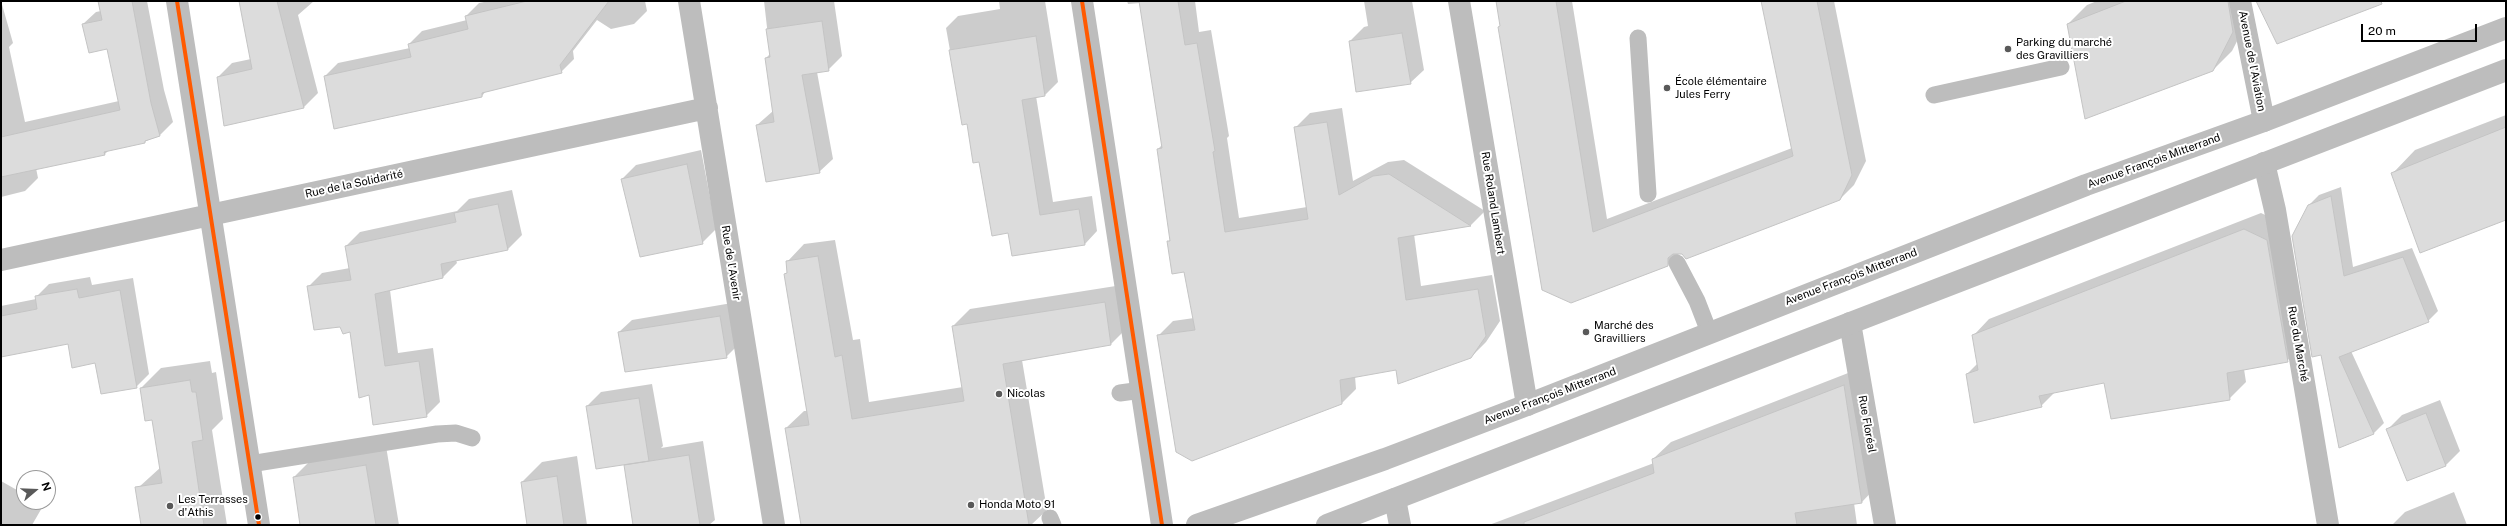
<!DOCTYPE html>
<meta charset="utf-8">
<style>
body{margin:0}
#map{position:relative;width:2507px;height:526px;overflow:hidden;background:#fff;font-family:"Public Sans",sans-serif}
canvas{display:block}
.frame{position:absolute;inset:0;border:2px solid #000;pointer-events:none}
.north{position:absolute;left:16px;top:470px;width:40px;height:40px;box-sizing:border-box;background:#fff;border:1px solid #999;border-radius:50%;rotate:71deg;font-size:11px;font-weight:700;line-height:16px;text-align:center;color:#000}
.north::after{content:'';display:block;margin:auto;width:14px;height:18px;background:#595959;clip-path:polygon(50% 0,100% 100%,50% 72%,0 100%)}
.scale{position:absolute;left:2361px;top:24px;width:116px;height:18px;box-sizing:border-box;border:2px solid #000;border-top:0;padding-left:5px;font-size:12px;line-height:14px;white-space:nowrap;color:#000;-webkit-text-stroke:3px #fff;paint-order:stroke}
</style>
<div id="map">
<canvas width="2507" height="526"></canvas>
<div class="frame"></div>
<div class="north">N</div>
<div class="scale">20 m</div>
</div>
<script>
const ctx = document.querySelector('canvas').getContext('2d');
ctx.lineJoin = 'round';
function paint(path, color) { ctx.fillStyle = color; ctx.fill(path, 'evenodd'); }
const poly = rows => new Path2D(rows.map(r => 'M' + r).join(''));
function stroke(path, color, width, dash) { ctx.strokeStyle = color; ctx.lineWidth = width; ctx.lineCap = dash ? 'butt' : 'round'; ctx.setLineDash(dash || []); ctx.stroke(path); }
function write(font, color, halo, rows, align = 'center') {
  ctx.font = font + ' "Public Sans",sans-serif'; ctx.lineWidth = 4; ctx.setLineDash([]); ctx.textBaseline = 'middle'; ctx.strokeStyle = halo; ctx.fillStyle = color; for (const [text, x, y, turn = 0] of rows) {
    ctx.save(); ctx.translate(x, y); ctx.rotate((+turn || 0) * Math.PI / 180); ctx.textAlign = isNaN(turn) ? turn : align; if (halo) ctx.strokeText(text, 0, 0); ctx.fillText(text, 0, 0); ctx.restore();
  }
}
const shadow = poly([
 [1,1,13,43,9,47,25,122,119,101,108,48,83,24,96,12,101,11,99,1,147,1,164,90,173,122,160,135,144,142,109,150,105,154,36,168,38,178,25,191,1,197],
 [240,1,314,1,298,15,318,93,304,107,225,125,218,77,232,63,251,59],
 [489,1,645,1,647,11,634,24,611,29,597,20,573,51,574,59,561,72,486,91,482,96,325,76,338,63,410,48,409,44,422,31,467,20,466,16,479,3],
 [764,1,834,1,842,56,828,70,817,72,833,159,819,172,757,125,773,111,766,58,770,54],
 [999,1,1045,1,1058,82,1045,95,1036,96,1053,202,1092,196,1097,231,1085,244,1009,232,980,161,968,123,963,123,946,28,958,16,1000,9],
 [1127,1,1195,1,1199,32,1211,30,1229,136,1227,138,1239,218,1307,207,1295,128,1310,113,1342,108,1353,181,1388,162,1404,160,1485,211,1471,225,1414,234,1421,286,1492,275,1500,321,1486,342,1471,357,1355,376,1356,389,1342,403,1158,336,1173,321,1194,318,1185,270,1168,242,1171,239,1158,149,1162,145,1141,3,1128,4],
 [1364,1,1412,1,1424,70,1410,83,1350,41,1364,27,1368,26],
 [1497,1,1572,1,1607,219,1792,148,1762,1,1834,1,1866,161,1854,185,1840,199,1680,253,1667,266,1571,302,1501,25],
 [2097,1,2250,1,2252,12,2232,51,2213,70,2068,24,2087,5],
 [2506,115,2506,219,2393,173,2415,150],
 [701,150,716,229,702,243,622,179,636,165],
 [2341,187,2353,267,2412,248,2438,311,2428,321,2351,351,2384,423,2374,433,2340,446,2322,354,2309,205,2319,195],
 [512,190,522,235,508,249,456,260,457,263,443,277,390,290,398,353,433,348,440,402,426,416,370,394,351,331,341,326,308,287,322,273,350,268,346,246,360,232,457,211,469,199],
 [2261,213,2284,224,2304,344,2287,361,2244,369,2246,382,2229,399,2105,381,2055,392,2041,406,1967,374,1978,363,1973,336,1989,319],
 [835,240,853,340,860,339,869,402,963,387,953,326,970,309,1122,285,1128,327,1111,344,1022,360,1047,510,1031,525,802,525,786,428,804,411,807,411,787,262,804,244],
 [90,277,92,285,133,278,149,374,136,387,68,343,1,356,1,306,36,299,36,297,49,284],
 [732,303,739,344,726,357,619,332,632,320],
 [210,361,212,373,216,372,223,419,212,430,227,525,144,525,139,487,161,467,153,419,141,388,161,368],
 [1861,368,1879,484,1862,502,1854,503,1857,525,1489,525,1654,463,1653,459,1671,442],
 [652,384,663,446,661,448,703,441,715,520,709,525,634,525,625,466,627,463,587,406,601,392],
 [2440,400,2460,451,2446,465,2408,480,2388,429,2402,415],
 [386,446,399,525,301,525,294,477,314,457],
 [577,456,587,525,528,525,522,482,542,462],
 [1,481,24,494,24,502,37,502,43,506,32,525,1,525],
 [2454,492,2467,525,2392,525,2405,512]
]);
const building = poly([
 [98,1,132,1,151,103,160,136,145,141,145,143,104,152,105,155,1,177,1,137,120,110,107,49,89,53,82,24,102,20,98,1],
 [239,1,277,1,304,108,224,126,217,77,252,69,239,1],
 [527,1,609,1,560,65,562,73,482,93,482,97,334,129,324,76,411,57,408,44,468,29,465,16,527,1],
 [1139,1,1178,1,1185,45,1197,43,1215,151,1213,152,1225,232,1308,219,1294,127,1327,122,1339,195,1373,176,1389,174,1471,226,1398,238,1406,300,1478,289,1486,336,1471,358,1398,384,1396,370,1340,380,1342,404,1192,461,1176,452,1157,335,1195,330,1184,272,1172,274,1167,241,1170,241,1157,149,1162,148,1139,1],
 [1496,1,1556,1,1593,232,1793,156,1761,1,1817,1,1852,175,1840,200,1686,259,1682,254,1673,254,1668,258,1668,266,1571,303,1542,290,1498,27,1500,26,1496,1],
 [2126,1,2228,1,2233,32,2213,71,2085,119,2067,24,2126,1],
 [2256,1,2381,1,2382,4,2277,44,2256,1],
 [822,21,829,71,802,75,820,173,766,182,756,125,774,122,765,58,770,57,766,29,822,21],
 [1402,33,1411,84,1356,92,1349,41,1402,33],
 [1036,36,1045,96,1022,100,1040,215,1079,209,1085,245,1012,256,1008,233,992,236,979,162,973,163,967,124,962,125,949,50,1036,36],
 [2506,127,2506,220,2420,253,2391,173,2506,127],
 [687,164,703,244,640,257,621,179,687,164],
 [2331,196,2344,276,2403,257,2429,322,2339,357,2374,434,2339,448,2321,355,2312,357,2292,236,2308,205,2331,196],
 [498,204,508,250,441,264,443,278,375,294,385,366,419,361,427,417,373,425,369,395,359,398,350,332,343,334,340,327,314,330,307,286,351,280,345,246,456,222,454,213,498,204],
 [2244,229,2267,240,2288,362,2227,373,2230,400,2111,419,2104,383,2039,396,2042,407,1974,423,1966,374,1978,370,1972,335,2244,229],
 [818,256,835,357,842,355,852,419,964,401,952,326,1105,302,1111,345,1003,364,1029,525,801,525,785,428,809,425,784,274,787,273,786,261,818,256],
 [77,289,79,298,120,290,137,388,101,394,95,363,72,368,68,344,1,357,1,316,37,309,35,296,77,289],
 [720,316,727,358,625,372,618,332,720,316],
 [190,380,192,392,196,392,203,440,192,442,204,525,141,525,135,487,162,483,152,420,145,421,140,388,190,380],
 [1844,385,1862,503,1795,513,1797,525,1524,525,1524,522,1654,473,1652,459,1844,385],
 [639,398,649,461,596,469,586,406,639,398],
 [2426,413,2446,466,2407,481,2386,429,2426,413],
 [689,455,700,525,633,525,624,465,689,455],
 [366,465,376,525,300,525,293,477,366,465],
 [557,476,564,525,527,525,521,482,557,476]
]);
const lane = poly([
 [1638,38,1648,194],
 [1934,95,2061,67],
 [1677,263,1697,301,1709,332],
 [1120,393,1142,390],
 [250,464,437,434,456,433,472,438],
 [1050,518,1053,525]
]);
const street = poly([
 [177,1,259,525],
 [689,1,774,525],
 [1082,1,1162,525],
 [1459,1,1527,405],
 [2240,1,2264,121],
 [2264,163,2275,210,2328,525],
 [1,260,707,108],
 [1850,323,1885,525],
 [1395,499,1400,525]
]);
const primary = poly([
 [1197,525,1385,459,1527,405,2086,185,2264,121,2506,28],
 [1327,525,2506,70]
]);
const bus1 = poly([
 [177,1,259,525],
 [1082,1,1162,525]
]);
const markers = [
 [2008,49,4,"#595959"],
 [1667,88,4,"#595959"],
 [1586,332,4,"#595959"],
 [999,394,4,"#595959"],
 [971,505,4,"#595959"],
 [170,506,4,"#595959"],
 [258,517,3.5,"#000"]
];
const poiNames = [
 ["Parking du marché",2016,43],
 ["des Gravilliers",2016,56],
 ["École élémentaire",1675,82],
 ["Jules Ferry",1675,95],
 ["Marché des",1594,326],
 ["Gravilliers",1594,339],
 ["Nicolas",1007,394],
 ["Les Terrasses",178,500],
 ["d'Athis",178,513],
 ["Honda Moto 91",979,505]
];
const streetNames = [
 ["Avenue de l'Aviation",2252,61,79],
 ["Avenue François Mitterrand",2154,161,-20],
 ["Rue de la Solidarité",354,184,-12],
 ["Rue Roland Lambert",1493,203,81],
 ["Rue de l'Avenir",731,263,81],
 ["Avenue François Mitterrand",1851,277,-21],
 ["Rue du Marché",2298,344,80],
 ["Avenue François Mitterrand",1550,396,-21],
 ["Rue Floréal",1867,424,80]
];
paint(shadow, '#0003');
paint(building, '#dcdcdc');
stroke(building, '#c4c4c4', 1);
stroke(lane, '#bdbdbd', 17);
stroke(street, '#bdbdbd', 22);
stroke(primary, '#bdbdbd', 22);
stroke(bus1, '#ff5a00', 4);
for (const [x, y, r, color] of markers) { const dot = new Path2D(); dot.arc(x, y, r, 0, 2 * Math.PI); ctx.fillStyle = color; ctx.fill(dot); stroke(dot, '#fff', 1.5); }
write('11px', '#000', '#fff', poiNames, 'left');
write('11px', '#000', '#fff', streetNames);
</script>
